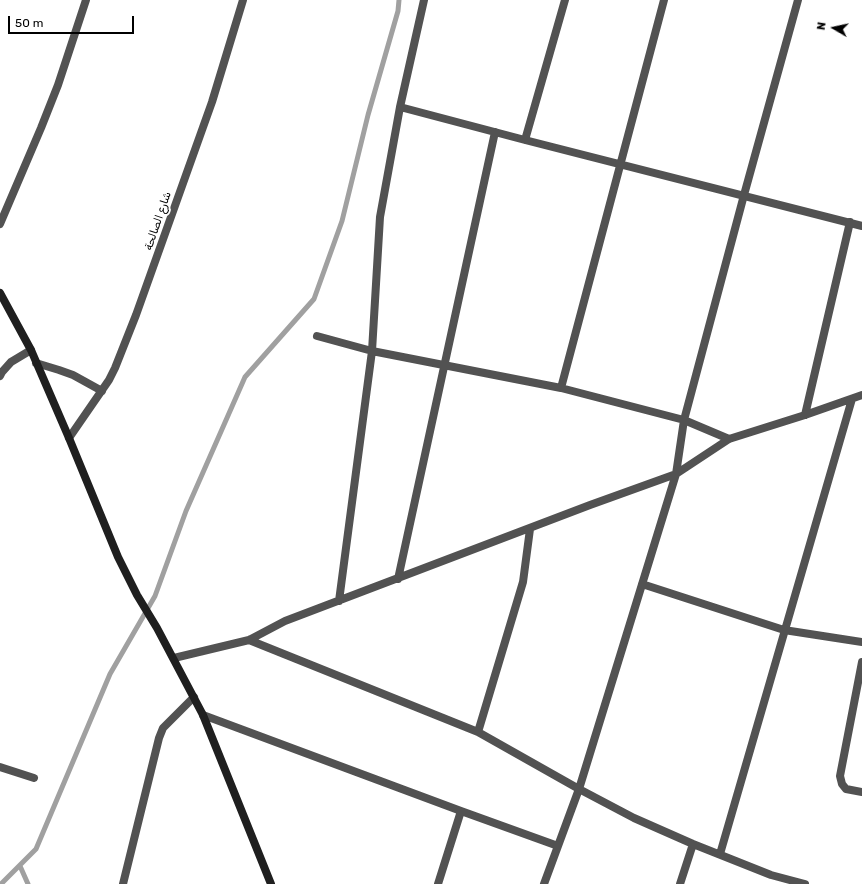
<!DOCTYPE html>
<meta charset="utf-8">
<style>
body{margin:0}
#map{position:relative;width:862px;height:884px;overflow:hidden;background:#fff;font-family:Rubik,sans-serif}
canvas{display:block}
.north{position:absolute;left:814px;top:8px;width:40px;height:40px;-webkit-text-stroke:3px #fff;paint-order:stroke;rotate:279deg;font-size:11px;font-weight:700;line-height:16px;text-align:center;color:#000}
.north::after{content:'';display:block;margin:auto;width:14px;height:18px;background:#000;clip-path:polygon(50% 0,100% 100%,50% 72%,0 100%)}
.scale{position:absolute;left:8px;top:16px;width:126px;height:18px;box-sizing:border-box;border:2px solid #000;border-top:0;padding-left:5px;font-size:12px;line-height:14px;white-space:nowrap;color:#000;-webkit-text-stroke:3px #fff;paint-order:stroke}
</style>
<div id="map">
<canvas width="862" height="884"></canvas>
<div class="north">N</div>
<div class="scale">50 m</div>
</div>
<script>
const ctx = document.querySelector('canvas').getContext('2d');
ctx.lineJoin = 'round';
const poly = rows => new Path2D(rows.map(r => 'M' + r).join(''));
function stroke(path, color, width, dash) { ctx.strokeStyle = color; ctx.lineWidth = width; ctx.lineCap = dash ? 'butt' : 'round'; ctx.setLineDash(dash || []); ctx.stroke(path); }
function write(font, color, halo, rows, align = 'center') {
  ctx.font = font + ' Rubik,"Noto Sans Arabic",sans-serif'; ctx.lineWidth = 3.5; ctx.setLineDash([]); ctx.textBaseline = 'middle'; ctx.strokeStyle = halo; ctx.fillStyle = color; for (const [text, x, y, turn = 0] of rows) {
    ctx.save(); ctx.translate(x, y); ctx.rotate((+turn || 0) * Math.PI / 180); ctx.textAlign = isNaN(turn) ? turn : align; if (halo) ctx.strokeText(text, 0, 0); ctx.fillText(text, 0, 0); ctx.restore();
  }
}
const stream = poly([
 [20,866,28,884],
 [1,884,36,849,110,674,155,596,186,511,245,377,314,299,342,221,368,115,398,11,399,0]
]);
const street = poly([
 [400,107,525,140,862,226],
 [525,140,565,0],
 [0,224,41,128,58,85,86,0],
 [317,336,372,351,561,388,684,420,729,439],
 [36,363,59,370,73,375,102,391],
 [0,376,2,372,11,362,31,350],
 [561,388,664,0],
 [805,415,850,222],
 [69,438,109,380,115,368,136,315,212,102,243,0],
 [398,579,495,132],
 [642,584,784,630,862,642],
 [339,601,372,351,380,217,400,107,424,0],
 [249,640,478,732,579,789,634,818,693,844,771,875,805,884],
 [174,658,249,640,285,621,590,505,676,474,729,439,805,415,862,395],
 [862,662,840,776,842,784,846,789,862,792],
 [203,715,461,811,558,846],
 [478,732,523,582,530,529],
 [0,767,34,778],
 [720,854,852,399],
 [123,884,159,738,163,728,194,697],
 [438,884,461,811],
 [544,884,579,789,676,474,684,420,744,195,798,0],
 [680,884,693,844]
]);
const secondary = poly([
 [0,293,31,350,69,438,118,557,137,595,157,628,203,715,271,884]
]);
const streetNames = [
 ["شارع الصالحة",158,221,-71]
];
stroke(stream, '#a0a0a0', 5);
stroke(street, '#525252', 8);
stroke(secondary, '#1f1f1f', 8);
write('11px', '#000', '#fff', streetNames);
</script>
